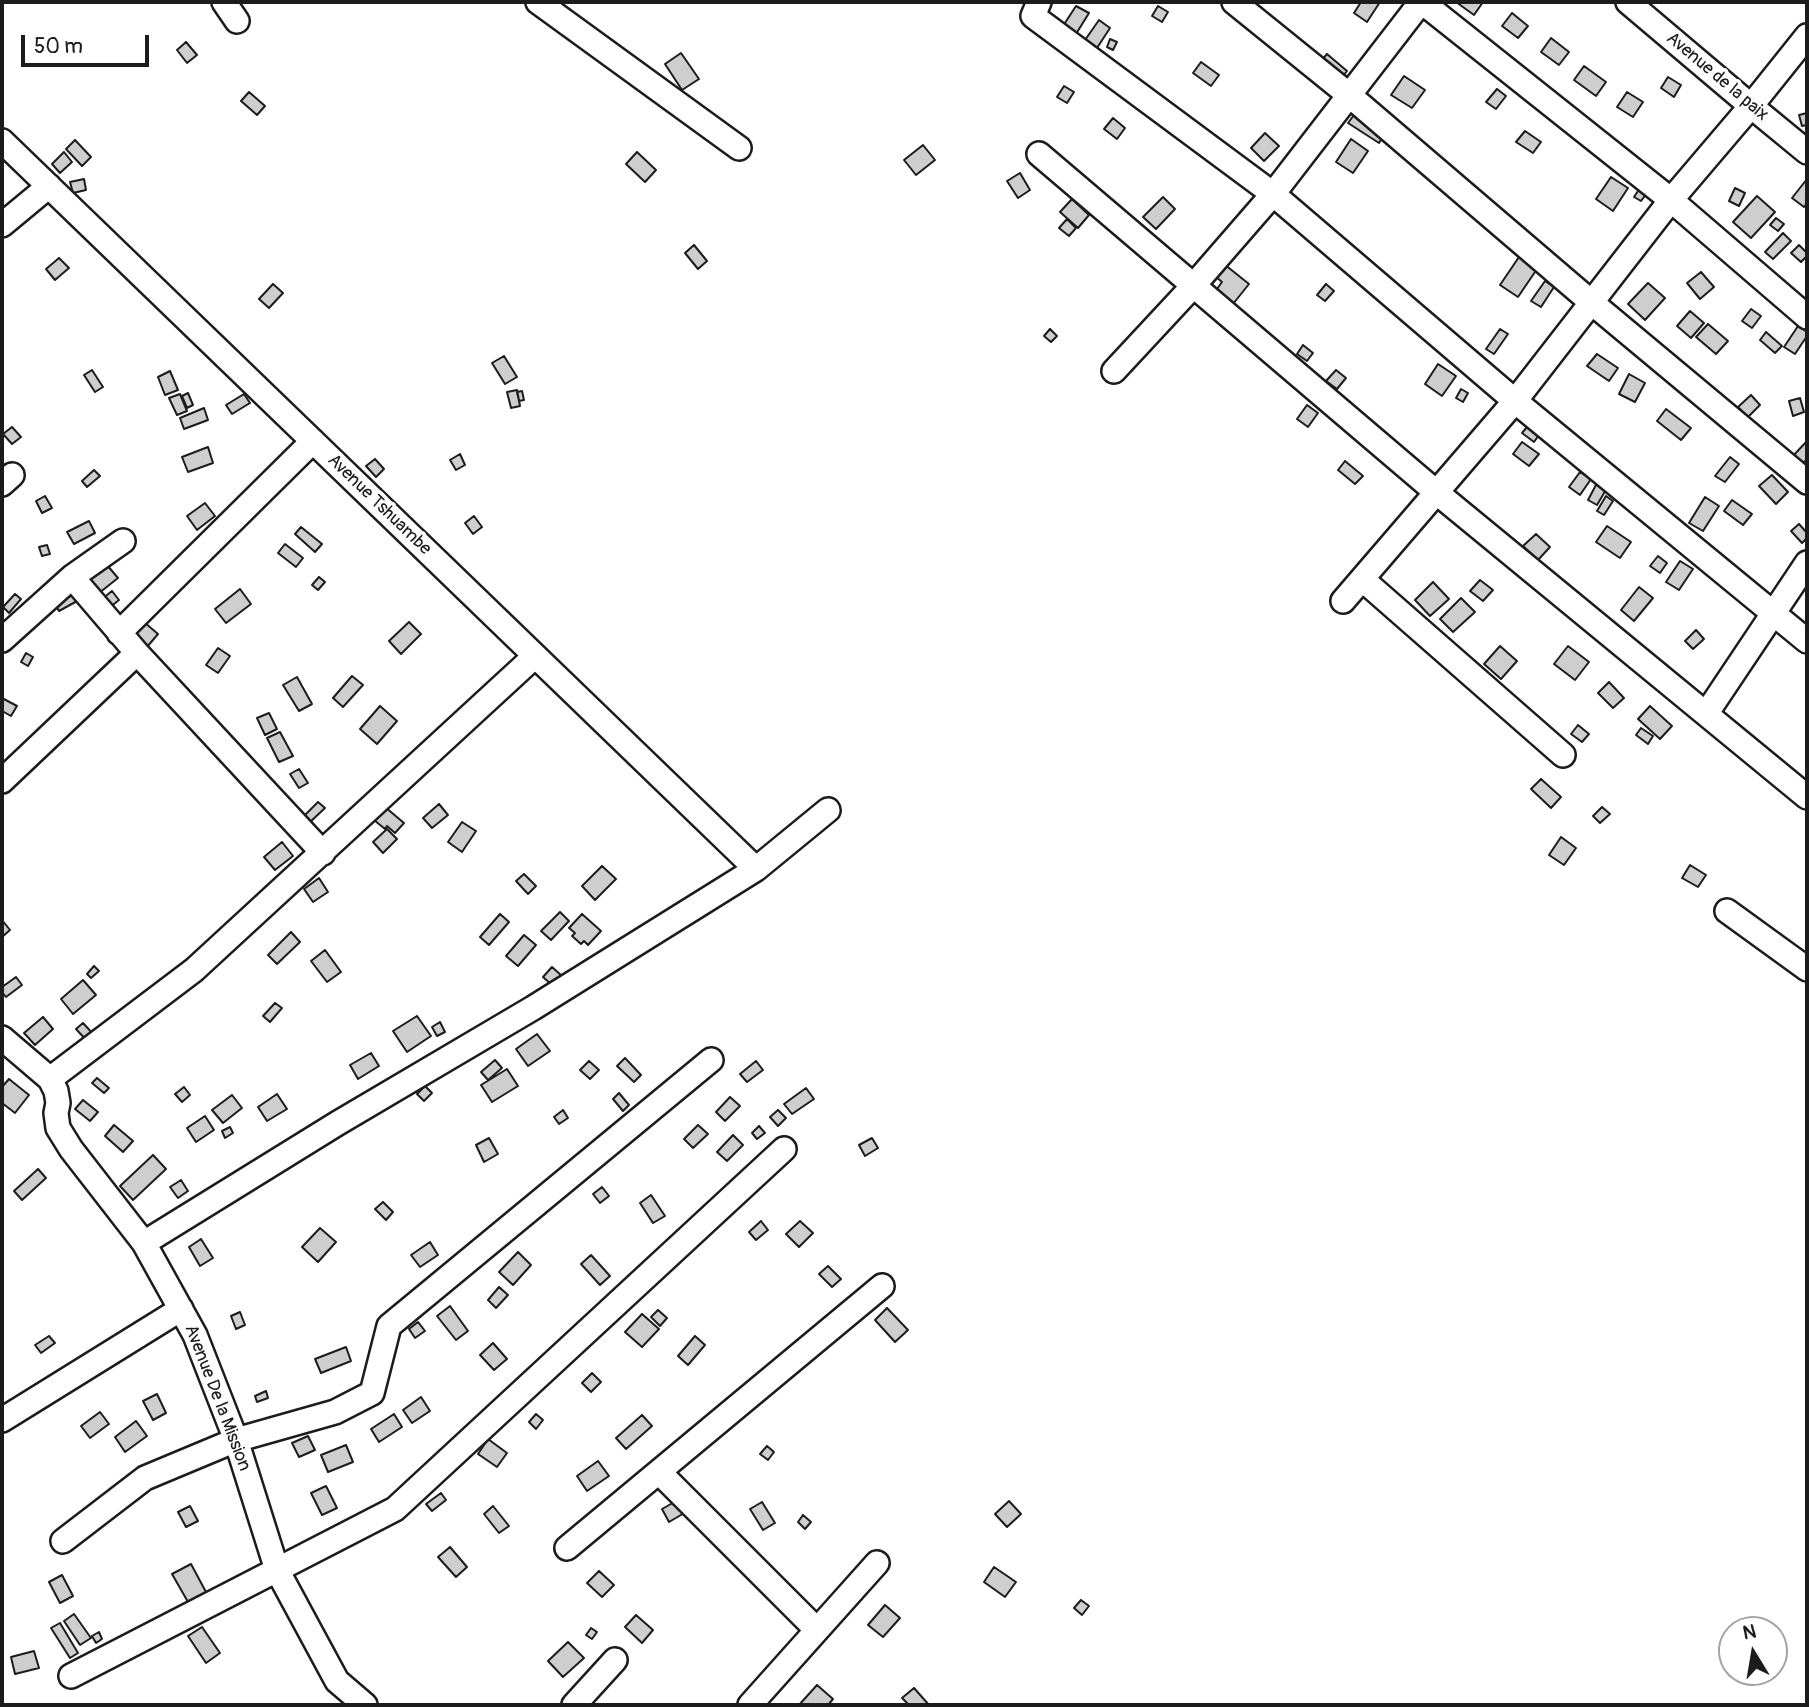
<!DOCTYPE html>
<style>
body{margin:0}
#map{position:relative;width:1809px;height:1707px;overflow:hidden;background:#fff;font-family:Pangolin,sans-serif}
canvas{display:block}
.frame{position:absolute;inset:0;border:4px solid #1c1c1c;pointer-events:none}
.north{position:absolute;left:1718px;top:1616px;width:70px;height:70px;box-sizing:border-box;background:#fff;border:2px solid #a4a4a4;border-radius:50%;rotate:349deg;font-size:19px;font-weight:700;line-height:28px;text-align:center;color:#1c1c1c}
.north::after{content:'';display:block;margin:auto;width:24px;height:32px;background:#1c1c1c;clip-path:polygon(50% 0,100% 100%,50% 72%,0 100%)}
.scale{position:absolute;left:21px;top:35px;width:128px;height:32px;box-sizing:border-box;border:4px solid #1c1c1c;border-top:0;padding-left:9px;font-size:21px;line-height:24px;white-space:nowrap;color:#1c1c1c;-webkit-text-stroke:5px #fff;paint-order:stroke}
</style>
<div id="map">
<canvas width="1809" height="1707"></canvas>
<div class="frame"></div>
<div class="north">N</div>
<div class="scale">50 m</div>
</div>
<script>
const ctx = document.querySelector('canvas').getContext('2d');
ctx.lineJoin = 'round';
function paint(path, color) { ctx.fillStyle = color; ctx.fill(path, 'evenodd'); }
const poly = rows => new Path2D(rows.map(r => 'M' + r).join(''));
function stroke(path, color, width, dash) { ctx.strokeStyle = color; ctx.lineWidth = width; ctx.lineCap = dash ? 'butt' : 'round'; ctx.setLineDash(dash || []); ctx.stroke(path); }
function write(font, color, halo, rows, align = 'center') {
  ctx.font = font + ' Pangolin,sans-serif'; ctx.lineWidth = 7; ctx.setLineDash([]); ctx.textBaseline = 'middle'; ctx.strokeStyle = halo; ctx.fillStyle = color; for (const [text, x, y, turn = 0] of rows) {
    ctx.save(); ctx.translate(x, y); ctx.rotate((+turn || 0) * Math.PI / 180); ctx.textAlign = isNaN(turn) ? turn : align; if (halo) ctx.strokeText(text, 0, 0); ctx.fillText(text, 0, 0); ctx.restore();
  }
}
const building = poly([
 [1361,2,1380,2,1367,22,1354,13,1361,2],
 [1456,2,1483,2,1474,15,1456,2],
 [1076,6,1089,13,1076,34,1063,26,1076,6],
 [1158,6,1168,12,1162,22,1152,16,1158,6],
 [1512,13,1528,26,1518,38,1502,26,1512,13],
 [1099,20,1110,28,1097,48,1085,40,1099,20],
 [1551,38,1569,52,1559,65,1541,52,1551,38],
 [1110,39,1117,42,1113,50,1107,47,1110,39],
 [186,42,197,55,187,63,177,50,186,42],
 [681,53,699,79,682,90,665,64,681,53],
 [1327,54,1347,71,1339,81,1319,63,1327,54],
 [1201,62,1219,75,1211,86,1193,73,1201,62],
 [1584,66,1606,82,1596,96,1574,80,1584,66],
 [1404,76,1425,90,1412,108,1391,95,1404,76],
 [1668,77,1681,85,1674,97,1661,88,1668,77],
 [1064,86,1074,92,1067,103,1057,97,1064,86],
 [1497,89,1506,96,1496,109,1486,102,1497,89],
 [249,92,265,106,257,115,241,101,249,92],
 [1627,92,1643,102,1633,117,1617,107,1627,92],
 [1807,113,1807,125,1802,126,1799,115,1807,113],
 [1354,115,1384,135,1379,143,1348,123,1354,115],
 [1113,118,1125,128,1117,139,1104,129,1113,118],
 [1525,131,1541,142,1533,153,1516,142,1525,131],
 [1265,133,1279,146,1264,161,1251,148,1265,133],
 [1351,139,1368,151,1353,173,1336,162,1351,139],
 [75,140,91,157,82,166,66,149,75,140],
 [923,145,935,160,916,175,904,160,923,145],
 [64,152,72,162,60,173,52,164,64,152],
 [637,152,656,170,645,182,626,164,637,152],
 [1020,173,1030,190,1018,198,1007,181,1020,173],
 [1611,177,1628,188,1613,211,1596,199,1611,177],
 [84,179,86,190,73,193,70,182,84,179],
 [1807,179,1807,203,1804,207,1792,198,1807,179],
 [1640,188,1647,193,1641,201,1634,197,1640,188],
 [1735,188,1745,193,1739,206,1729,201,1735,188],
 [1757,196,1775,212,1751,238,1733,222,1757,196],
 [1163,197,1175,209,1156,229,1143,217,1163,197],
 [1072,199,1089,215,1078,228,1060,212,1072,199],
 [1776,218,1784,224,1778,231,1770,225,1776,218],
 [1067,219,1076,228,1069,236,1059,228,1067,219],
 [1783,233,1791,241,1773,259,1765,252,1783,233],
 [694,245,707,261,698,269,685,253,694,245],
 [1799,245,1807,253,1807,256,1801,262,1791,253,1799,245],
 [1519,257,1537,269,1518,297,1500,285,1519,257],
 [59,258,69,268,55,280,46,269,59,258],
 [1224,264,1249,284,1229,309,1212,296,1222,282,1215,276,1224,264],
 [1701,272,1714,287,1700,299,1687,283,1701,272],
 [1545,281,1554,287,1541,307,1531,301,1545,281],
 [1648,283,1665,298,1645,320,1628,304,1648,283],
 [273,284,283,293,269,308,259,299,273,284],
 [1326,284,1334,291,1325,301,1317,295,1326,284],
 [1751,309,1761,316,1752,328,1742,321,1751,309],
 [1690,311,1704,323,1691,338,1677,326,1690,311],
 [1708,324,1728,341,1716,354,1696,337,1708,324],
 [1798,326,1807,332,1807,336,1795,354,1784,347,1798,326],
 [1050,329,1057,336,1051,342,1044,336,1050,329],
 [1500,329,1508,334,1494,354,1486,349,1500,329],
 [1766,332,1782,346,1775,353,1760,340,1766,332],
 [1303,345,1313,353,1307,361,1297,354,1303,345],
 [1597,354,1618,368,1609,381,1587,366,1597,354],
 [504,356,517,377,505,384,492,363,504,356],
 [1438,364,1456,376,1442,396,1425,384,1438,364],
 [92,370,103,387,95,392,84,375,92,370],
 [1336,370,1346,378,1337,389,1326,381,1336,370],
 [170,371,178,390,165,395,158,377,170,371],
 [1629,374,1645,383,1635,402,1619,394,1629,374],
 [1461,389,1468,393,1463,402,1456,398,1461,389],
 [517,390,520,406,511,408,507,392,517,390],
 [522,391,524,400,519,401,517,392,522,391],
 [188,393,193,405,187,408,182,396,188,393],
 [180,394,187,411,177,415,169,398,180,394],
 [244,394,250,403,232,414,226,405,244,394],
 [1751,395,1760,405,1748,417,1738,407,1751,395],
 [1800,398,1804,412,1793,416,1789,401,1800,398],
 [1307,405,1318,413,1308,427,1297,419,1307,405],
 [204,408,208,420,184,429,180,418,204,408],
 [1666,409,1691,428,1681,440,1657,421,1666,409],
 [12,427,21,437,12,444,3,434,12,427],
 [1527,427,1539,435,1534,442,1522,433,1527,427],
 [1807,441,1807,459,1801,466,1792,457,1807,441],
 [1522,442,1539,454,1529,466,1513,454,1522,442],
 [208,447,213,463,188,472,182,457,208,447],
 [460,454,465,465,456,470,450,460,460,454],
 [1730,457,1739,464,1725,482,1715,476,1730,457],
 [375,459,384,469,376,477,366,466,375,459],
 [1345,461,1363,476,1355,484,1338,470,1345,461],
 [94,470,100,476,87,487,82,481,94,470],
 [1580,472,1591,479,1580,495,1569,487,1580,472],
 [1772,475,1788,492,1776,504,1759,486,1772,475],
 [1597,483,1607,488,1597,505,1588,500,1597,483],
 [45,496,52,508,42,513,36,501,45,496],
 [1606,496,1613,501,1604,515,1597,511,1606,496],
 [1705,497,1719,506,1703,531,1689,523,1705,497],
 [1732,500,1752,514,1743,525,1724,511,1732,500],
 [205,503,215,516,197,530,187,516,205,503],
 [474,516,482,527,473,534,465,523,474,516],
 [89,521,95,533,74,544,67,532,89,521],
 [1799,524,1807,533,1807,538,1802,543,1791,531,1799,524],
 [1607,526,1631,542,1620,558,1596,542,1607,526],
 [301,527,322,544,315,552,295,534,301,527],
 [1536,534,1550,547,1538,560,1523,546,1536,534],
 [285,544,303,558,296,567,278,553,285,544],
 [47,545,50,554,42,556,39,547,47,545],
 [1658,556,1667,563,1660,573,1650,566,1658,556],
 [1680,561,1693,569,1679,590,1666,582,1680,561],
 [107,565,118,578,94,597,84,584,107,565],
 [319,577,325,582,318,590,312,585,319,577],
 [1480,580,1493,590,1483,601,1470,591,1480,580],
 [1433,582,1449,599,1430,616,1415,600,1433,582],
 [1639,587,1653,598,1634,621,1621,610,1639,587],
 [74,589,79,600,59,611,53,600,74,589],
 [240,589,251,604,226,623,215,609,240,589],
 [112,591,119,600,109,608,102,599,112,591],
 [15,594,21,599,9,613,3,607,15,594],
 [1461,598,1475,612,1453,632,1440,619,1461,598],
 [144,622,158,634,147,647,133,636,144,622],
 [409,622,421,634,401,654,389,641,409,622],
 [1696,630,1704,639,1693,649,1685,641,1696,630],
 [1500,646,1517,661,1501,679,1484,664,1500,646],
 [1568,646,1589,662,1575,680,1554,664,1568,646],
 [218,648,230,656,218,673,206,665,218,648],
 [26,653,33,657,28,666,21,662,26,653],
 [352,676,363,685,343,707,333,698,352,676],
 [297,677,312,704,299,711,283,685,297,677],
 [1609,682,1624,698,1613,708,1598,693,1609,682],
 [2,698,17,706,11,716,2,711,2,698],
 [380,706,397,721,377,744,360,729,380,706],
 [1650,706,1672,726,1660,739,1638,719,1650,706],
 [269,713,277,729,265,735,257,718,269,713],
 [1578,725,1589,734,1582,742,1571,734,1578,725],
 [1641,728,1653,736,1648,744,1636,735,1641,728],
 [280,732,293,756,279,762,267,738,280,732],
 [299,769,308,783,299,788,290,774,299,769],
 [1541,779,1561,797,1551,808,1531,789,1541,779],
 [318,802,325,808,308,824,302,818,318,802],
 [439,804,448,815,432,828,423,818,439,804],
 [385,807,404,823,395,833,387,826,385,829,374,820,385,807],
 [1602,807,1610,814,1600,823,1593,816,1602,807],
 [462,822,476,831,462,852,448,842,462,822],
 [387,829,397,839,383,853,373,842,387,829],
 [1561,837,1576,848,1564,865,1549,855,1561,837],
 [282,842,293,856,275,870,264,857,282,842],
 [1690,865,1706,875,1698,887,1682,878,1690,865],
 [602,866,616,879,595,900,582,886,602,866],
 [524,874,536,886,528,894,516,881,524,874],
 [319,878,328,892,313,902,304,889,319,878],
 [560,912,569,921,551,940,541,931,560,912],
 [500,914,509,922,489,945,480,937,500,914],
 [582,914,601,931,588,945,584,941,581,944,572,936,575,933,569,928,582,914],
 [2,920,10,930,2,937,2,920],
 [291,932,300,942,277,964,268,955,291,932],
 [524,935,536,945,518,966,506,956,524,935],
 [325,950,341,972,327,982,311,961,325,950],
 [94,966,99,971,91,978,87,974,94,966],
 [552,967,562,976,553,986,543,977,552,967],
 [16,977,22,985,6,997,2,992,2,987,16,977],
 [83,980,96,995,73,1014,61,999,83,980],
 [275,1003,282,1008,270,1022,263,1016,275,1003],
 [417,1016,431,1036,407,1052,393,1031,417,1016],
 [43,1017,53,1029,35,1045,24,1033,43,1017],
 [440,1022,445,1032,437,1036,432,1027,440,1022],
 [83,1023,94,1035,87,1041,76,1029,83,1023],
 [537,1034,550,1051,528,1066,516,1049,537,1034],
 [371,1053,379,1066,358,1079,350,1065,371,1053],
 [625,1058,641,1075,634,1082,617,1066,625,1058],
 [495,1060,502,1068,488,1080,481,1072,495,1060],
 [589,1061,599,1070,590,1079,580,1070,589,1061],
 [756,1061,763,1070,747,1082,740,1074,756,1061],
 [507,1069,518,1086,492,1102,481,1085,507,1069],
 [97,1078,109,1088,104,1093,92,1083,97,1078],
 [9,1079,29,1095,15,1113,2,1103,2,1087,9,1079],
 [425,1086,432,1093,424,1101,417,1094,425,1086],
 [184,1087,190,1095,182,1102,175,1094,184,1087],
 [806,1088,814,1099,792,1114,784,1104,806,1088],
 [619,1093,629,1105,623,1111,613,1099,619,1093],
 [277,1094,287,1109,267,1121,258,1107,277,1094],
 [232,1095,242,1108,223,1123,212,1110,232,1095],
 [730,1097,740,1106,725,1121,716,1112,730,1097],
 [83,1100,98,1112,90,1121,75,1109,83,1100],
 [563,1110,568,1118,559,1124,554,1117,563,1110],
 [778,1110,786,1118,778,1126,770,1117,778,1110],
 [205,1116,214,1130,196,1142,187,1128,205,1116],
 [114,1125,133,1141,123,1152,105,1136,114,1125],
 [698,1125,708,1134,693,1148,684,1139,698,1125],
 [759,1126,765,1133,757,1139,752,1133,759,1126],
 [230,1127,233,1133,225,1138,222,1131,230,1127],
 [733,1135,743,1145,727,1161,717,1152,733,1135],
 [489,1138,498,1154,484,1162,476,1145,489,1138],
 [872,1138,878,1148,865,1156,859,1145,872,1138],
 [153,1155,166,1169,133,1200,120,1186,153,1155],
 [38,1169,46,1178,22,1200,14,1191,38,1169],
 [181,1180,188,1191,178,1198,170,1187,181,1180],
 [602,1187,609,1196,600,1203,593,1194,602,1187],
 [651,1195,665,1216,653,1223,640,1203,651,1195],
 [383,1202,393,1212,386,1220,375,1209,383,1202],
 [761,1221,768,1230,756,1240,749,1232,761,1221],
 [800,1221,813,1233,799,1247,786,1234,800,1221],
 [320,1228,336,1242,318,1262,302,1247,320,1228],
 [201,1239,213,1258,200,1266,189,1247,201,1239],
 [430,1242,438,1255,420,1267,411,1255,430,1242],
 [518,1252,531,1265,513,1285,499,1272,518,1252],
 [591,1255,610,1276,600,1285,581,1264,591,1255],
 [828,1266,841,1279,832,1287,819,1274,828,1266],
 [499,1287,508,1295,496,1308,488,1300,499,1287],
 [450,1306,468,1331,456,1340,437,1316,450,1306],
 [887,1308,908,1330,895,1342,875,1320,887,1308],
 [658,1310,667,1318,660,1326,651,1317,658,1310],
 [240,1312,245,1325,236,1329,231,1316,240,1312],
 [642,1314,659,1329,642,1347,625,1332,642,1314],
 [418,1322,425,1331,415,1338,409,1329,418,1322],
 [49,1336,55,1343,41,1353,35,1345,49,1336],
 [695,1336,705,1345,688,1365,678,1356,695,1336],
 [493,1343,507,1359,494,1370,480,1355,493,1343],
 [346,1347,351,1361,321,1373,315,1359,346,1347],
 [592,1373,601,1382,591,1392,582,1383,592,1373],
 [266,1391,268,1398,257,1402,255,1396,266,1391],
 [157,1394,166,1413,153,1420,143,1401,157,1394],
 [421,1397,430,1411,412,1423,403,1410,421,1397],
 [100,1412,109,1424,90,1438,81,1426,100,1412],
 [394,1414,402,1427,379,1442,371,1429,394,1414],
 [536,1414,543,1420,536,1429,529,1422,536,1414],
 [642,1415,652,1426,626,1449,616,1438,642,1415],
 [136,1421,147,1436,125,1452,115,1437,136,1421],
 [308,1436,315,1450,299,1457,292,1443,308,1436],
 [488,1439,507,1453,497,1467,478,1454,488,1439],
 [346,1445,353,1462,328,1472,321,1455,346,1445],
 [767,1446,774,1452,768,1460,760,1454,767,1446],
 [598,1461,609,1476,587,1491,577,1476,598,1461],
 [326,1486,337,1508,322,1515,311,1493,326,1486],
 [441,1493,446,1500,432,1511,426,1504,441,1493],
 [678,1500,686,1512,669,1522,662,1509,678,1500],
 [1009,1501,1021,1514,1007,1527,995,1514,1009,1501],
 [762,1502,775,1523,763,1530,750,1509,762,1502],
 [190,1506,198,1521,186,1527,178,1512,190,1506],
 [493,1506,509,1526,499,1533,484,1514,493,1506],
 [803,1515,811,1522,805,1529,798,1522,803,1515],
 [450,1547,467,1567,456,1577,438,1557,450,1547],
 [191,1564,206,1592,188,1602,172,1574,191,1564],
 [994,1567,1016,1582,1005,1597,984,1582,994,1567],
 [599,1571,614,1585,602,1597,587,1583,599,1571],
 [62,1575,73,1596,60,1603,49,1582,62,1575],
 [1081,1600,1089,1606,1082,1615,1074,1608,1081,1600],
 [885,1605,900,1618,883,1637,868,1625,885,1605],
 [74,1614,91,1638,80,1645,64,1621,74,1614],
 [636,1615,653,1630,642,1643,625,1627,636,1615],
 [60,1623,78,1653,70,1658,51,1628,60,1623],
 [202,1627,220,1653,206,1663,188,1636,202,1627],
 [591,1628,597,1632,592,1639,586,1635,591,1628],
 [99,1632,102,1639,96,1643,92,1636,99,1632],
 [568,1642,584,1658,563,1677,548,1661,568,1642],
 [34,1651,39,1668,15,1674,11,1657,34,1651],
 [817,1685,833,1699,828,1705,799,1705,817,1685],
 [914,1688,929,1705,909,1705,902,1698,914,1688]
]);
const minor = poly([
 [224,2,237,21],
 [538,2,739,148],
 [1039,2,1033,16,1273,194,1515,401,1807,641],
 [1234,2,1349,95,1591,302,1807,482],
 [1422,2,1671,200,1807,317],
 [1628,2,1751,106,1807,152],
 [2,141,756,869],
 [1039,154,1436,492,1807,797],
 [2,225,49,186],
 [1114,371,1194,285,1273,194,1421,2],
 [2,484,12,475],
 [72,577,137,653,323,853],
 [1362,579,1563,755],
 [1343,601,1515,401,1671,200,1751,106,1807,36],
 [119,633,313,441],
 [2,640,72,577,123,541],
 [1706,714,1807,563],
 [2,781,137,653],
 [1727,911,1807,969],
 [2,1038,50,1079,56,1091,58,1103,56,1113,58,1128,71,1149,144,1243,195,1335,236,1440,277,1570,337,1681,365,1705],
 [50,1079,194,970,535,656],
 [144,1243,338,1123,533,1008,756,869,828,810],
 [2,1420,181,1309],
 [659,1472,817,1630],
 [63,1541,145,1478,236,1440,335,1412,372,1393,389,1326,711,1060],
 [567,1548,882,1286],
 [71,1676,395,1509,784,1149],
 [574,1705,615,1660],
 [750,1705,877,1563]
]);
const streetNames = [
 ["Avenue de la paix",1717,77,40],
 ["Avenue Tshuambe",379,505,44],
 ["Avenue De la Mission",217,1398,69]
];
paint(building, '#cecece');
stroke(building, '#1c1c1c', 2);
stroke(minor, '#1c1c1c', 28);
stroke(minor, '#fff', 23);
write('18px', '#1c1c1c', '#fff', streetNames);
</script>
